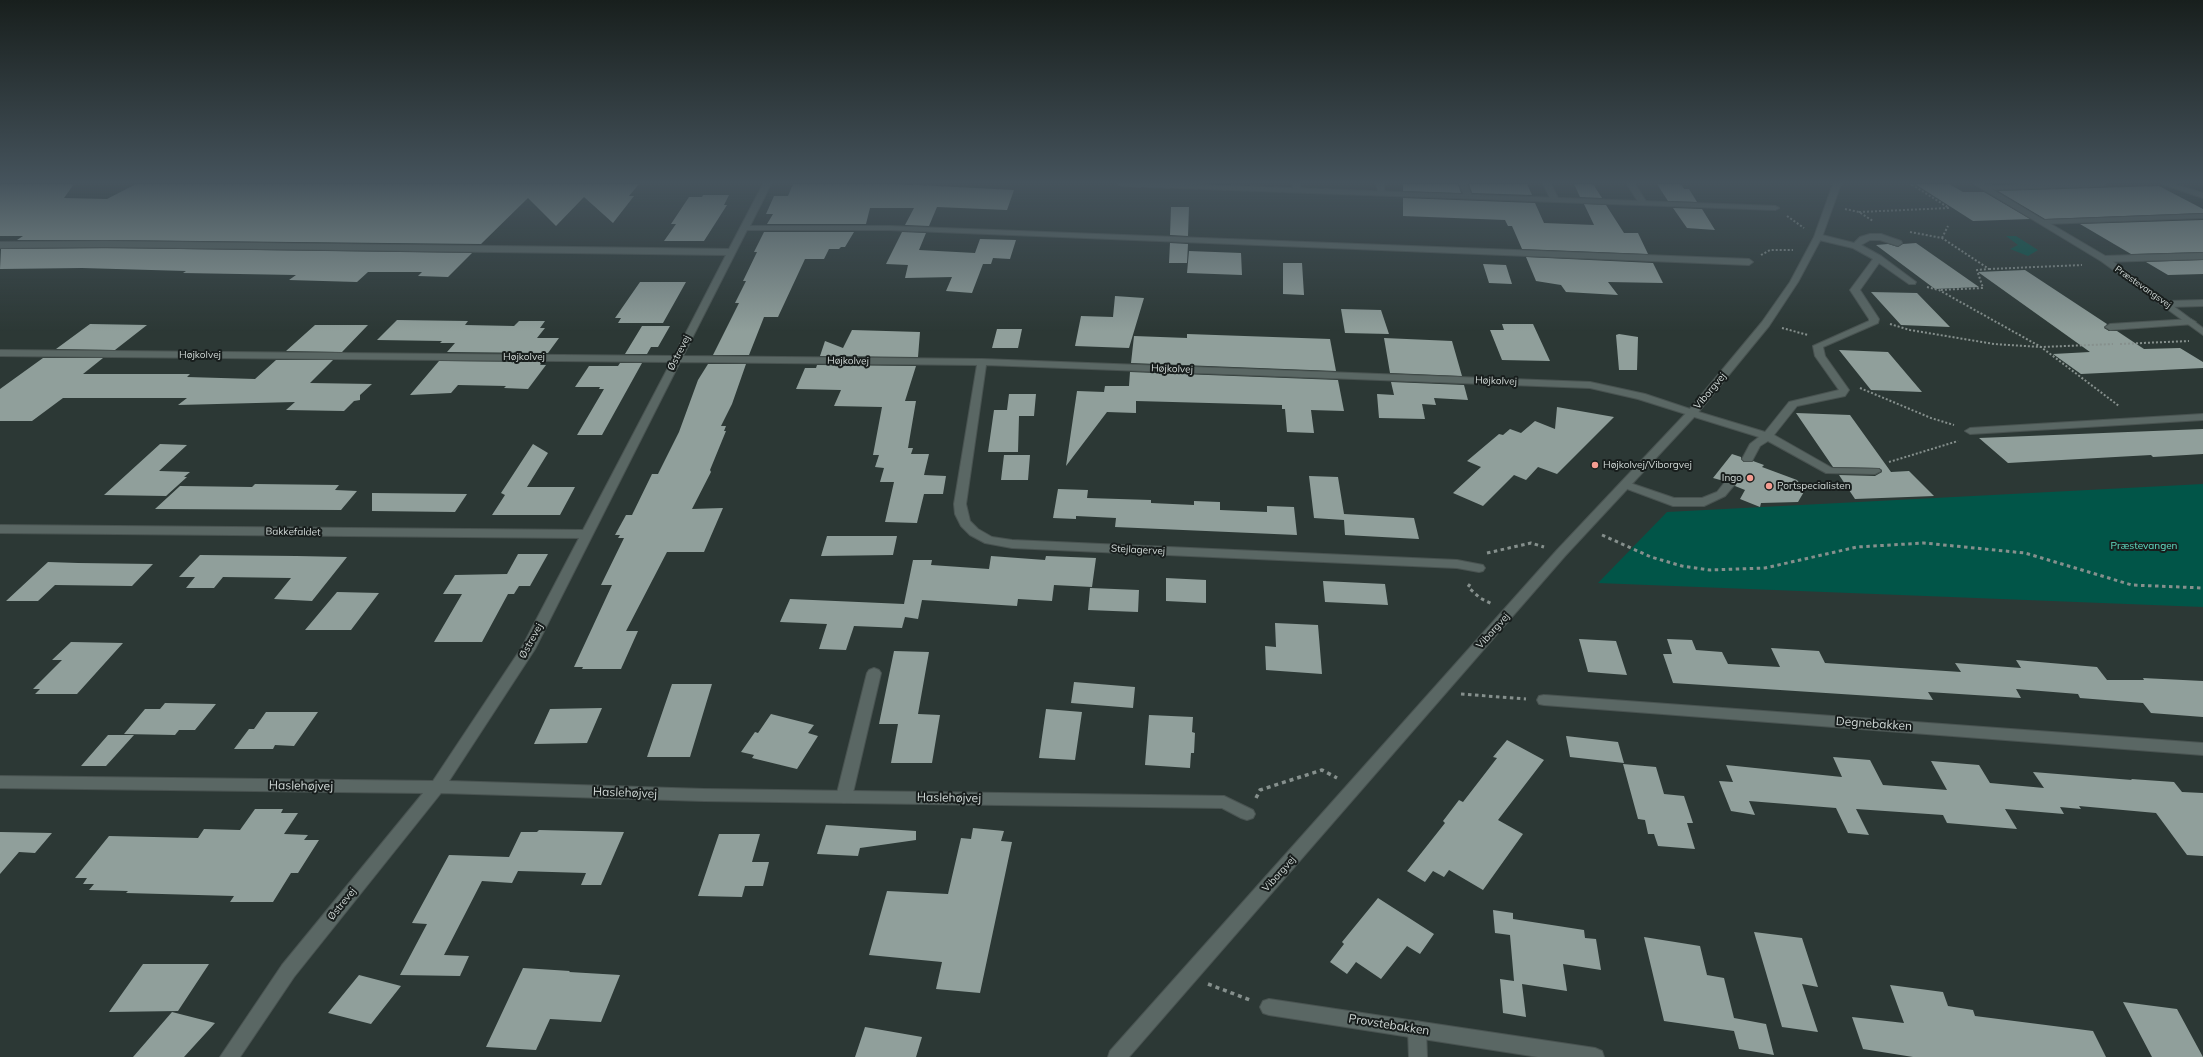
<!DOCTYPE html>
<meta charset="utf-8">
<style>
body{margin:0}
canvas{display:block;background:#2c3835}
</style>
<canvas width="2203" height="1057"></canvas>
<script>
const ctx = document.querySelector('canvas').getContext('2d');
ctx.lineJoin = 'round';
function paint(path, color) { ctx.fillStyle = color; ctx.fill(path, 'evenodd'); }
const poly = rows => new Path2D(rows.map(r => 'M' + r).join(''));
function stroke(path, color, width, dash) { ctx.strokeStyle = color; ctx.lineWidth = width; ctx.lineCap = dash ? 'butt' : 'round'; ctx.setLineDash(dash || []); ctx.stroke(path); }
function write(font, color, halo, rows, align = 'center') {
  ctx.font = font + ' Mulish,sans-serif'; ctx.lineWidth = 4; ctx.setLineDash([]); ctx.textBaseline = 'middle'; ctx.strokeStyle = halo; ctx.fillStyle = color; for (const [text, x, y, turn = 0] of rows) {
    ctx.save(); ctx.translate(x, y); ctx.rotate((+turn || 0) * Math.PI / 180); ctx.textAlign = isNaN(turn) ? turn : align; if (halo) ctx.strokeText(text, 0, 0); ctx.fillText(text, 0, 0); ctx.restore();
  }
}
const green = poly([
 [2006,236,2016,236,2038,250,2028,256,2010,249,2018,245],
 [2203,484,2203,607,1598,583,1667,512]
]);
const building = poly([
 [0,184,74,184,64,198,107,199,136,184,639,184,629,196,634,196,613,223,584,197,556,226,528,198,481,244,105,240,17,240,23,236,0,236],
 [793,184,898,184,1014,190,1007,210,937,207,929,226,905,225,914,208,870,208,866,224,767,224,773,214,766,214,774,196,788,196],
 [1403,184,1458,184,1461,193,1403,191],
 [1469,184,1527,184,1532,195,1472,193],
 [1574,184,1593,184,1602,198,1580,197],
 [1657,184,1681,184,1684,189,1689,189,1697,202,1668,201],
 [1915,184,1949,184,1963,192,1984,192,2030,219,1973,221],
 [2159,186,2203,209,2203,213,2045,219,1998,191],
 [703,195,729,195,724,205,727,205,704,241,664,241,676,224,671,224,689,197,702,197],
 [1403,198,1535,203,1544,223,1594,225,1584,204,1606,205,1624,233,1638,233,1648,254,1522,249,1512,226,1508,226,1505,220,1403,216],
 [1171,207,1189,207,1188,236,1170,235],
 [1673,208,1702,209,1715,230,1687,228],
 [2203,220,2203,252,2131,254,2080,224],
 [764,232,854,232,845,247,841,247,839,249,829,249,824,259,805,259,778,317,764,317,749,355,713,355,739,303,735,303,746,281,743,281,757,252,754,252],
 [902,232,926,233,919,250,975,253,980,239,1016,240,1010,259,993,258,991,264,983,264,972,293,946,291,952,277,905,278,908,265,886,264],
 [1170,243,1188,244,1187,263,1169,263],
 [1916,243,1979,287,1935,289,1876,245,1888,244,1898,247,1903,244],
 [105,248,472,253,448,277,418,276,422,272,368,272,357,282,289,280,296,275,183,273,186,271,82,268,0,269,1,249],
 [1189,251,1241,253,1242,275,1187,273],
 [1526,257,1653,263,1663,283,1608,282,1618,295,1566,292,1561,285,1536,281],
 [2203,260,2203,274,2168,275,2146,262],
 [1283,263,1302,263,1304,295,1283,294],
 [1483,264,1506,265,1512,284,1489,283],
 [2025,270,2107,324,2104,328,2109,331,2117,331,2144,349,2180,348,2203,362,2203,368,2081,374,2053,354,2090,352,1978,272],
 [640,282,686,282,663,323,618,323,621,318,615,318],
 [1871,292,1917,293,1950,327,1901,325],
 [1115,296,1144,298,1129,348,1075,346,1081,316,1113,317],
 [1341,309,1381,310,1389,334,1345,333],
 [397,320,468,321,465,325,514,326,519,321,545,321,540,328,545,328,537,338,559,338,548,353,447,352,455,343,440,343,442,341,377,340],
 [90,324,147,325,115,350,56,349],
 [1502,324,1533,324,1550,361,1502,360,1490,330,1504,330],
 [315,325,368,325,342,352,286,351],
 [642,326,670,326,658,347,651,347,647,354,625,354],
 [997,329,1022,329,1018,348,992,348],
 [852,330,920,332,918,357,820,356,825,341,843,348],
 [1187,334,1330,339,1336,371,1131,363,1134,336,1187,338],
 [1619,334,1638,337,1637,370,1619,370,1616,335],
 [1384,338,1452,341,1462,376,1390,373],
 [1839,350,1888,352,1922,392,1871,390],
 [43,358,103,358,83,374,190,374,187,377,255,379,276,360,333,360,310,383,372,384,360,395,360,400,354,401,344,411,286,410,295,402,178,405,187,398,63,398,32,421,0,421,0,389],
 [439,361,542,362,540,365,546,365,528,389,504,388,506,386,458,385,451,393,410,395],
 [620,363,642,363,602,435,577,435,604,389,599,389,600,387,575,387,589,366,618,366],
 [708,364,746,364,732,404,721,426,726,426,724,431,726,431,710,470,711,472,692,509,723,508,704,552,667,552,626,631,638,631,621,669,582,669,583,667,574,667,612,585,601,585,624,538,618,538,620,535,615,535,626,515,632,515,652,474,658,474,679,432,698,380],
 [817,365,916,366,905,401,916,401,908,448,913,448,911,454,929,454,924,475,946,476,943,494,924,494,917,523,885,522,894,482,880,482,884,468,875,467,879,455,873,455,882,407,834,406,841,390,796,389,805,368,816,368],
 [1130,372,1338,380,1344,411,1311,410,1314,433,1287,432,1285,409,1282,409,1282,405,1136,401,1136,413,1107,412,1066,466,1077,391,1104,392,1105,386,1129,386],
 [1391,382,1464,385,1468,400,1434,398,1436,405,1422,404,1425,419,1379,418,1377,394,1394,395],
 [1009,394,1036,394,1034,416,1019,416,1018,452,988,452,994,410,1007,410],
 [1557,407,1614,417,1557,474,1538,467,1526,480,1514,475,1483,506,1453,493,1481,467,1467,461,1499,434,1503,435,1510,429,1521,433,1535,421,1555,429],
 [1796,413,1850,415,1891,472,1909,471,1934,496,1855,499,1839,475,1875,476,1882,472,1882,470,1879,468,1833,467],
 [2203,429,2203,454,2153,457,2151,455,2008,463,1979,438],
 [160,444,187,445,159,471,190,472,184,477,187,477,166,496,104,495],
 [533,444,548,453,527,487,575,487,560,515,492,515,505,495,501,493],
 [1732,454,1741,457,1741,459,1744,462,1753,461,1764,465,1762,467,1797,480,1805,490,1798,502,1761,503,1760,507,1740,499,1745,490,1735,486,1736,483,1730,480,1724,481,1713,478],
 [1004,455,1030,455,1028,480,1001,480],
 [1309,476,1338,477,1344,514,1414,518,1419,539,1345,535,1344,520,1314,518],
 [255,484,339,485,335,490,357,491,341,510,155,509,180,486,252,487],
 [1058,489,1088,490,1087,498,1151,500,1151,503,1194,505,1194,501,1220,502,1220,510,1267,512,1267,506,1294,507,1297,535,1115,527,1116,518,1076,516,1076,519,1053,518],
 [372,493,467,494,455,512,372,511],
 [827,536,897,536,893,555,821,556],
 [518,554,548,554,530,586,519,586,514,594,508,594,482,642,434,642,462,594,443,594,455,575,507,574],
 [200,555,296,556,347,557,312,601,274,599,291,578,223,577,214,588,186,588,195,577,179,577],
 [991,556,1045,560,1046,556,1096,558,1092,587,1054,585,1052,601,1018,599,1017,606,922,600,918,619,905,617,902,628,854,626,846,650,819,649,827,624,780,622,790,599,904,604,913,560,932,560,931,565,989,569],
 [48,562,78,563,153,564,132,586,55,585,38,601,6,601],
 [1166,578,1206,580,1206,603,1166,601],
 [1323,581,1385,584,1388,605,1325,602],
 [1090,588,1139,590,1138,612,1088,610],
 [337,592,379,593,351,630,305,630],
 [1275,623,1318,625,1322,674,1266,670,1265,646,1276,647],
 [1579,639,1616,641,1627,675,1588,672],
 [1667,639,1692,640,1696,650,1722,652,1728,664,1780,667,1771,648,1819,651,1825,663,1961,672,1955,663,2021,668,2016,660,2097,667,2107,680,2144,680,2143,678,2203,681,2203,717,2151,713,2143,703,2080,698,2078,694,2016,689,2021,698,1928,692,1933,700,1673,683,1663,654,1672,654],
 [71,642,123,643,77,694,35,694,40,689,33,689,62,660,52,660],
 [894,651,929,652,918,714,940,715,932,763,891,763,898,724,879,724],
 [1074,682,1135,687,1133,708,1071,703],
 [672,684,712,684,690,757,647,757],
 [165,703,216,704,195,730,179,730,175,735,124,734,145,709,160,709],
 [602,708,587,743,534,744,550,709],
 [1046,709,1082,712,1075,760,1039,758],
 [266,712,318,712,294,746,275,745,273,749,234,749,249,729,254,729],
 [771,714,814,725,808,733,818,736,797,769,752,758,754,755,741,752,755,732,758,733],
 [1149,715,1193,717,1192,732,1195,733,1194,753,1191,753,1190,768,1145,765],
 [108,735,134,735,106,766,81,766],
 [1566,736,1618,742,1624,763,1570,757],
 [1507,740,1544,760,1498,820,1523,834,1483,890,1449,870,1444,877,1433,871,1425,882,1407,871,1445,823,1443,821,1459,800,1463,802,1497,758,1493,757],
 [1833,757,1870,760,1883,785,1947,790,1931,761,1979,765,1990,783,2044,788,2033,772,2132,780,2131,779,2174,782,2182,792,2203,793,2203,856,2187,855,2156,813,2079,806,2081,809,2060,807,2064,814,2005,809,2017,829,1947,823,1943,815,1856,809,1869,835,1848,833,1836,808,1749,801,1755,815,1731,811,1719,781,1733,782,1726,765,1842,777],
 [1623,764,1656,767,1664,794,1684,796,1693,823,1687,823,1695,849,1658,846,1654,834,1648,834,1645,820,1638,819],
 [255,809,283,809,281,813,298,813,284,834,308,835,304,840,319,840,298,873,291,873,273,902,230,902,234,896,126,893,128,891,89,890,94,884,83,884,87,878,75,878,109,836,198,838,204,829,240,830],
 [826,825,916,831,916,840,860,848,858,856,817,854],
 [973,828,1004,831,1001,841,1012,842,980,993,936,989,942,962,869,955,887,891,948,894,961,838,971,839],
 [539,830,624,832,601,885,581,885,586,873,518,871,512,883,482,881,444,955,469,956,460,976,400,975,427,924,412,923,449,855,509,857,521,832,537,832],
 [0,832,52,833,35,853,19,852,0,874],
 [719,834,760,834,752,862,769,862,763,886,745,886,742,897,698,896],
 [1378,898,1434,934,1420,954,1407,946,1381,979,1356,962,1347,974,1330,962,1344,944,1342,942],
 [1493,910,1513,913,1513,919,1584,930,1585,938,1596,939,1601,970,1563,964,1567,991,1522,984,1526,1017,1503,1013,1500,979,1514,981,1510,935,1495,933],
 [1754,932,1802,938,1818,987,1802,984,1818,1032,1782,1027],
 [1644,937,1700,946,1707,975,1724,978,1734,1018,1766,1024,1774,1055,1739,1049,1734,1031,1664,1021],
 [143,964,209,964,178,1011,109,1012],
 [523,968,570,971,569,972,620,975,601,1022,550,1019,536,1050,486,1047],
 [359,975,401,986,371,1024,328,1013],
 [1890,985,1943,992,1948,1006,1973,1010,1975,1016,2093,1031,2106,1057,1913,1057,1863,1049,1852,1017,1904,1023],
 [2123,1002,2177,1009,2203,1057,2152,1057],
 [172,1012,215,1023,184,1057,133,1057],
 [865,1027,922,1037,916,1057,855,1057]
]);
const pathFar2 = poly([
 [1845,209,1859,212,1873,221],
 [1859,212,1949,208,1911,184],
 [1787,216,1804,228],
 [1910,232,1942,238,1989,269,1977,270,1983,288,1939,290],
 [1942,238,1948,226],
 [1761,255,1770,250,1793,250],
 [1989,269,2082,265],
 [1927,287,1939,290,2041,347,2119,406],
 [1890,324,1910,330,1994,344,2041,347,2113,344],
 [1782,328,1808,335],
 [2120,344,2189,341],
 [1860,388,1931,418,1954,425],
 [1889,462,1958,441]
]);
const pathFar1 = poly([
 [1602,535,1651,557,1682,566,1710,570,1765,568,1857,547,1924,543,2025,553,2132,585,2203,588],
 [1487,553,1531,543,1544,547],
 [1470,584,1468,587,1480,598,1492,604],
 [1461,694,1526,699]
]);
const path = poly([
 [1256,798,1260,790,1322,770,1337,778],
 [1208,984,1250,1000]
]);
const service = poly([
 [1292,184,1300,184,1300,192,1294,192,1292,184],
 [1376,184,1384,184,1385,195,1379,195,1376,184],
 [1459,184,1467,184,1472,196,1471,198,1465,198,1459,184],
 [1543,184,1551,184,1559,200,1558,202,1552,202,1543,184],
 [1627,184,1635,184,1647,203,1646,205,1640,205,1627,184],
 [2037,184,2106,184,2102,186,1986,190,1982,188,1986,186,2037,184],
 [2203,214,2203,218,2045,224,2041,222,2045,220,2203,214],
 [1818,234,1854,243,1860,237,1870,234,1881,234,1901,241,1902,243,1898,246,1880,240,1870,240,1861,245,1881,256,1916,282,1915,284,1909,284,1879,263,1860,290,1879,319,1878,323,1823,347,1825,356,1849,390,1845,396,1797,406,1774,435,1832,468,1879,469,1881,471,1875,474,1826,473,1768,441,1760,446,1752,461,1744,461,1742,459,1750,444,1759,437,1688,415,1687,413,1692,410,1765,432,1789,402,1839,390,1815,356,1813,346,1869,321,1869,319,1850,290,1873,259,1853,248,1815,239,1815,235,1818,234],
 [2203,253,2203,259,2104,262,2100,259,2104,256,2203,253],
 [2203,300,2203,306,2168,307,2163,304,2168,301,2203,300],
 [2191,319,2196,322,2194,324,2110,330,2105,327,2110,324,2191,319],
 [2203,414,2203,420,1970,434,1965,431,1970,428,2203,414],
 [1729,481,1735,484,1725,496,1704,506,1673,506,1622,487,1620,485,1626,482,1630,483,1674,498,1702,498,1717,492,1725,482,1729,481],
 [874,668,879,670,881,673,852,797,849,801,844,803,839,801,836,797,867,673,869,670,874,668],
 [1417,1021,1423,1024,1426,1030,1427,1057,1409,1057,1408,1030,1411,1024,1417,1021]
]);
const minor = poly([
 [763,184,771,184,750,226,889,226,1749,259,1753,262,1749,265,889,230,747,230,683,356,982,359,1590,382,1645,394,1696,411,1697,413,1692,416,1638,399,1590,388,986,365,966,504,970,521,978,529,992,537,1012,540,1457,560,1483,565,1485,568,1483,571,1479,572,1457,568,1012,548,985,543,970,535,961,526,955,514,954,504,977,365,680,362,535,649,449,781,704,789,1224,796,1253,810,1255,814,1253,818,1247,820,1241,818,1222,808,704,801,441,793,294,977,240,1057,220,1057,282,965,423,793,0,788,0,776,433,781,522,647,579,538,0,533,0,525,583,530,671,362,0,356,0,350,674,356,726,255,105,247,0,248,0,242,105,241,729,249,763,184],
 [1118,184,1183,184,1775,206,1779,208,1775,210,1122,186,1118,184],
 [1974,184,1983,184,2107,257,2203,328,2203,335,2101,261,1974,184],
 [2162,184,2174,184,2203,193,2203,198,2162,184],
 [1544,695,2203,743,2203,755,1544,705,1539,704,1537,700,1539,696,1544,695],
 [1269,999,1595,1048,1602,1051,1604,1057,1538,1057,1269,1015,1263,1013,1260,1007,1263,1001,1269,999]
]);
const tertiary = poly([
 [1833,184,1841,184,1822,237,1798,282,1769,326,1696,415,1565,556,1129,1057,1108,1057,1110,1051,1557,550,1688,411,1762,322,1790,282,1814,237,1833,184]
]);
const markers = [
 [1595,465,4,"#f59c91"],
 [1750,478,4,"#f59c91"],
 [1769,486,4,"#f59c91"]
];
const farStreetnames = [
 ["Præstevangsvej",2143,287,35]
];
const streetNames = [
 ["Østrevej",679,353,-63],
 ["Højkolvej",200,355],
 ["Højkolvej",524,357],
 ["Højkolvej",848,361,1],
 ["Højkolvej",1172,369,2],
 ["Højkolvej",1496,381,2],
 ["Viborgvej",1710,391,-50],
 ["Bakkefaldet",293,532,1],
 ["Stejlagervej",1138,550,3],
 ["Viborgvej",1493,631,-48],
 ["Østrevej",531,641,-61],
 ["Viborgvej",1279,874,-48],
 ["Østrevej",342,904,-51]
];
const poiNames = [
 ["Højkolvej/Viborgvej",1603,465],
 ["Ingo",1742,478,"right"],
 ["Portspecialisten",1777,486]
];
const parkNames = [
 ["Præstevangen",2144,546]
];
const nearStreetnames = [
 ["Degnebakken",1874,724,4],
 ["Haslehøjvej",301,786,1],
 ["Haslehøjvej",625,793,2],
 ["Haslehøjvej",949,798,1],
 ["Provstebakken",1389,1025,9]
];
paint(green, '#015548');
paint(building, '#909f9b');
stroke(service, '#495351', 2);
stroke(minor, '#495351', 2);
stroke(tertiary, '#495351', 2);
stroke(pathFar2, '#86908d', 2, [2, 2]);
stroke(pathFar1, '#86908d', 3, [3.5, 3.5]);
stroke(path, '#86908d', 3.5, [4, 4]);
paint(service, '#5a6764');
paint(minor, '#5a6764');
paint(tertiary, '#5a6764');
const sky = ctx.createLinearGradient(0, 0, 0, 332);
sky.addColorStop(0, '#181f1d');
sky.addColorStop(0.55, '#45535c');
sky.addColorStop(1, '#45535c00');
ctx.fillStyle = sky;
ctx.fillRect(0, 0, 2203, 332);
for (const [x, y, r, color] of markers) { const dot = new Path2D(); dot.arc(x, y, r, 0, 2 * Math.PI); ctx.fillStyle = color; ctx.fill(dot); stroke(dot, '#181e1d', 1.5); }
write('9px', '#d0d8d6', '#181e1d', farStreetnames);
write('10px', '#d0d8d6', '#181e1d', streetNames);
write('10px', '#d0d8d6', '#181e1d', poiNames, 'left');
write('10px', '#61dec5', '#181e1d', parkNames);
write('12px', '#d0d8d6', '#181e1d', nearStreetnames);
</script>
